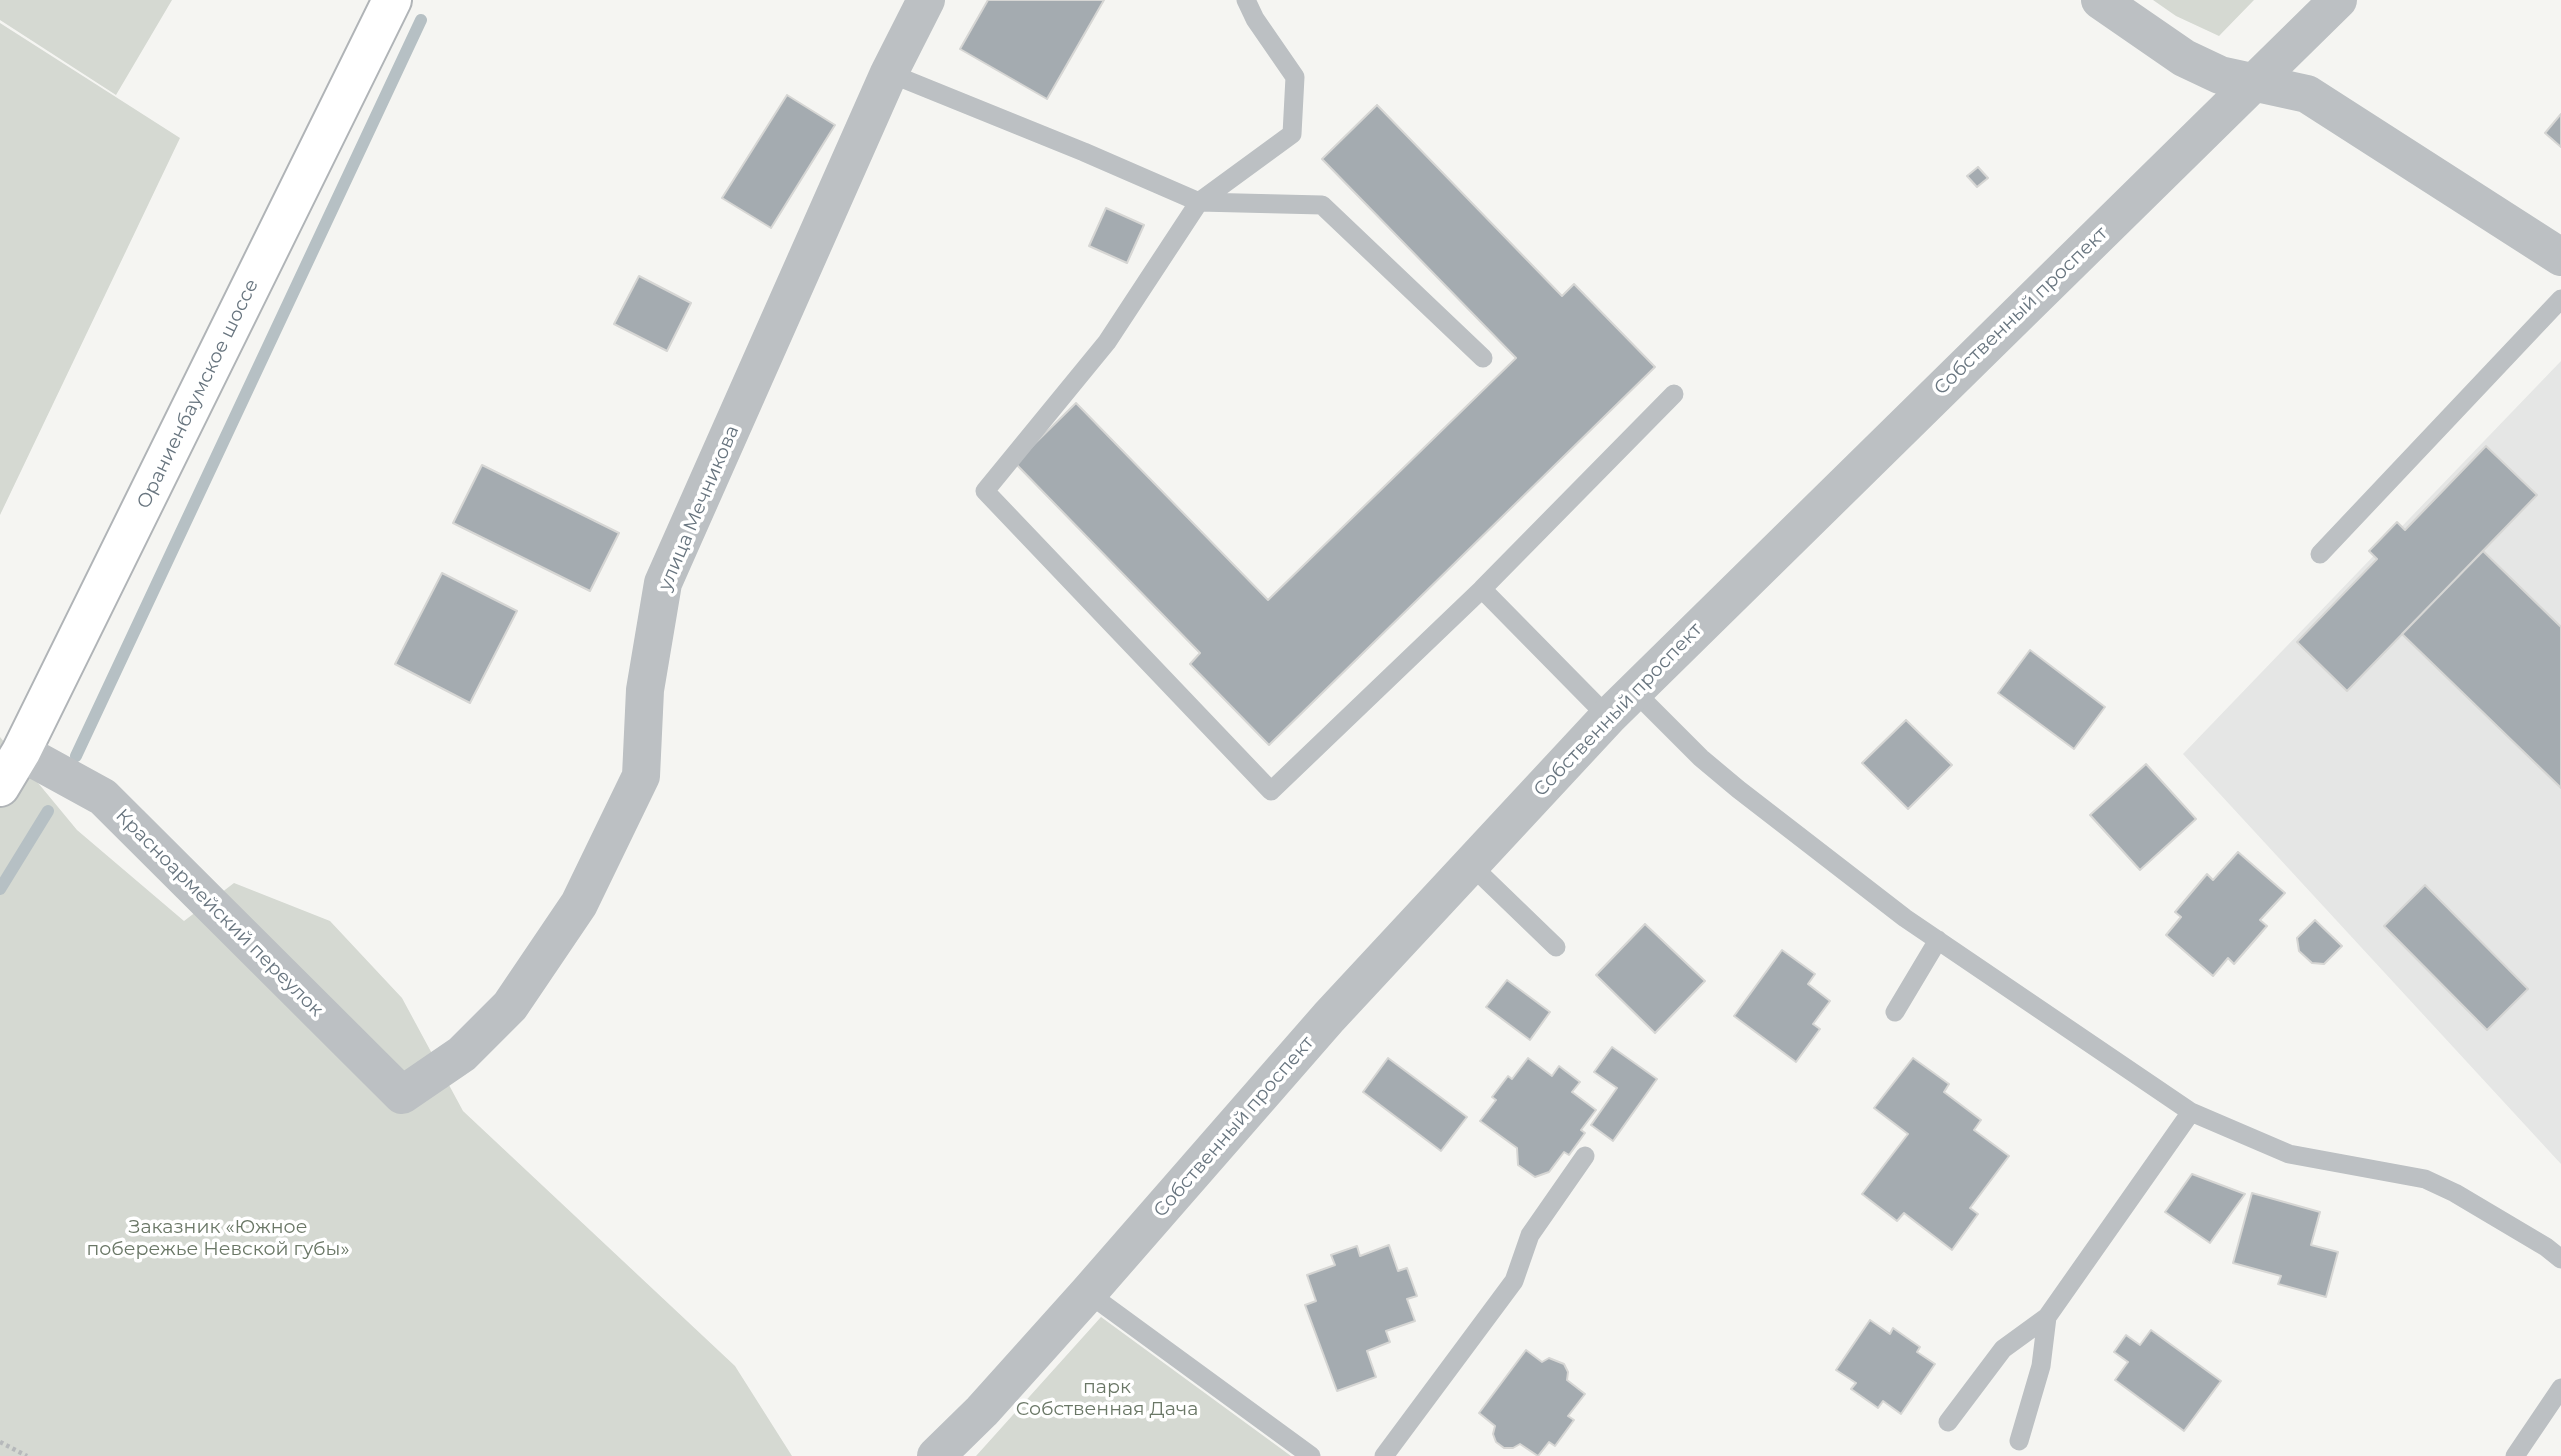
<!DOCTYPE html>
<meta charset="utf-8">
<style>
body{margin:0}
canvas{display:block;background:#f5f5f2}
</style>
<canvas width="2561" height="1456"></canvas>
<script>
const ctx = document.querySelector('canvas').getContext('2d');
ctx.lineJoin = 'round';
function paint(path, color) { ctx.fillStyle = color; ctx.fill(path, 'evenodd'); }
const poly = rows => new Path2D(rows.map(r => 'M' + r).join(''));
function stroke(path, color, width, dash) { ctx.strokeStyle = color; ctx.lineWidth = width; ctx.lineCap = dash ? 'butt' : 'round'; ctx.setLineDash(dash || []); ctx.stroke(path); }
function write(font, color, halo, rows, align = 'center') {
  ctx.font = font + ' Montserrat,sans-serif'; ctx.lineWidth = 7; ctx.setLineDash([]); ctx.textBaseline = 'middle'; ctx.strokeStyle = halo; ctx.fillStyle = color; for (const [text, x, y, turn = 0] of rows) {
    ctx.save(); ctx.translate(x, y); ctx.rotate((+turn || 0) * Math.PI / 180); ctx.textAlign = isNaN(turn) ? turn : align; if (halo) ctx.strokeText(text, 0, 0); ctx.fillText(text, 0, 0); ctx.restore();
  }
}
const built = poly([
 [2561,361,2561,1164,2183,754]
]);
const green = poly([
 [0,0,172,0,116,95,0,20],
 [2153,0,2254,0,2219,36,2176,16],
 [0,23,180,138,0,515],
 [0,737,77,830,184,921,234,883,330,921,402,998,463,1111,735,1366,792,1456,0,1456],
 [1101,1317,1291,1456,976,1456]
]);
const stream = poly([
 [76,756,421,20],
 [0,889,48,811]
]);
const building = poly([
 [988,0,1104,0,1047,99,960,49,988,0],
 [787,95,835,125,771,228,722,198,787,95],
 [1377,105,1562,296,1574,284,1655,367,1269,745,1190,664,1200,653,1015,463,1076,403,1268,600,1516,358,1322,159,1377,105],
 [2561,114,2561,147,2545,133,2561,114],
 [1978,167,1988,178,1977,187,1967,176,1978,167],
 [1106,208,1144,225,1127,263,1089,246,1106,208],
 [639,276,691,303,667,351,614,324,639,276],
 [2486,446,2537,495,2347,691,2297,642,2377,559,2369,551,2397,522,2405,530,2486,446],
 [482,465,619,533,590,591,453,523,482,465],
 [2483,551,2561,627,2561,788,2402,634,2483,551],
 [442,573,517,611,470,703,395,664,442,573],
 [2030,650,2105,707,2074,749,1998,693,2030,650],
 [1906,720,1952,765,1908,809,1862,763,1906,720],
 [2146,764,2196,819,2140,870,2090,815,2146,764],
 [2238,852,2285,893,2260,920,2267,926,2234,964,2228,958,2213,976,2166,935,2181,917,2175,912,2207,874,2213,880,2238,852],
 [2425,885,2528,989,2487,1030,2384,926,2425,885],
 [2315,920,2342,946,2324,964,2312,963,2299,951,2297,938,2315,920],
 [1645,924,1705,981,1655,1033,1596,975,1645,924],
 [1782,950,1815,974,1808,984,1830,1001,1813,1024,1820,1029,1796,1062,1734,1016,1782,950],
 [1507,980,1550,1012,1530,1040,1486,1007,1507,980],
 [1612,1047,1657,1079,1613,1141,1591,1125,1617,1088,1594,1072,1612,1047],
 [1388,1058,1467,1117,1441,1151,1363,1092,1388,1058],
 [1528,1058,1552,1076,1559,1066,1580,1082,1572,1092,1596,1110,1581,1130,1585,1133,1569,1155,1564,1152,1549,1172,1535,1177,1518,1165,1517,1148,1480,1121,1496,1100,1492,1097,1508,1076,1512,1079,1528,1058],
 [1913,1058,1949,1084,1944,1092,1981,1120,1974,1130,2009,1156,1970,1208,1978,1214,1952,1250,1904,1213,1897,1221,1862,1194,1908,1134,1874,1108,1913,1058],
 [2192,1174,2245,1194,2210,1243,2165,1212,2192,1174],
 [2252,1193,2320,1212,2311,1245,2338,1252,2326,1297,2278,1284,2281,1276,2233,1263,2252,1193],
 [1389,1245,1398,1271,1407,1268,1417,1296,1407,1299,1415,1321,1386,1331,1390,1342,1367,1351,1376,1377,1337,1391,1305,1305,1316,1301,1307,1275,1335,1265,1331,1255,1357,1246,1360,1256,1389,1245],
 [1870,1320,1890,1334,1893,1328,1920,1347,1917,1352,1935,1364,1901,1414,1883,1401,1878,1408,1851,1389,1856,1383,1836,1370,1870,1320],
 [2151,1330,2221,1381,2184,1431,2115,1380,2128,1362,2114,1352,2126,1335,2140,1345,2151,1330],
 [1526,1350,1542,1362,1549,1358,1564,1364,1568,1372,1567,1380,1585,1394,1568,1416,1574,1420,1555,1446,1549,1442,1538,1456,1520,1444,1513,1448,1504,1448,1496,1442,1493,1434,1495,1426,1479,1413,1526,1350]
]);
const path = poly([
 [0,1442,27,1456]
]);
const lane = poly([
 [1246,0,1255,19,1295,77,1292,134,1199,202,1107,342,985,491,1271,791,1482,589,1608,717],
 [889,73,1084,152,1199,202,1322,205,1483,358],
 [2320,554,2561,299],
 [1482,589,1674,394],
 [1634,691,1701,758,1738,789,1905,918,2191,1112,2289,1154,2425,1179,2455,1193,2546,1247,2561,1259],
 [1470,864,1556,947],
 [1895,1012,1938,940],
 [1088,1293,1311,1456],
 [1948,1422,2003,1349,2047,1317,2191,1112],
 [2019,1441,2041,1366,2047,1317],
 [1384,1456,1514,1281,1530,1235,1585,1156],
 [2515,1456,2561,1388]
]);
const street = poly([
 [2100,0,2184,58,2220,75,2307,94,2561,257],
 [21,752,103,797,402,1095,462,1054,510,1006,579,904,641,776,645,690,663,583,889,73,926,0],
 [936,1456,982,1411,1088,1293,1329,1017,1608,717,2338,0]
]);
const primary = poly([
 [0,787,21,752,392,0]
]);
const streetNames = [
 ["Собственный проспект",2021,311,-44],
 ["Ораниенбаумское шоссе",198,394,-64],
 ["улица Мечникова",699,508,-67],
 ["Собственный проспект",1618,710,-46],
 ["Красноармейский переулок",219,913,45],
 ["Собственный проспект",1234,1127,-49]
];
const parkNames = [
 ["Заказник «Южное",218,1227],
 ["побережье Невской губы»",218,1249],
 ["парк",1107,1387],
 ["Собственная Дача",1107,1409]
];
paint(built, '#e5e6e5');
paint(green, '#d5d9d2');
stroke(stream, '#b6c0c4', 12);
paint(building, '#a4abb0');
stroke(building, '#d6d6d4', 2);
stroke(primary, '#b0b4b7', 42);
stroke(path, '#b6b9bb', 4.5, [3.5, 3.5]);
stroke(lane, '#bcc0c3', 19);
stroke(street, '#bcc0c3', 38);
stroke(primary, '#fff', 38);
write('19px', '#68757f', '#fff', streetNames);
write('19px', '#6a7766', '#fff', parkNames);
</script>
